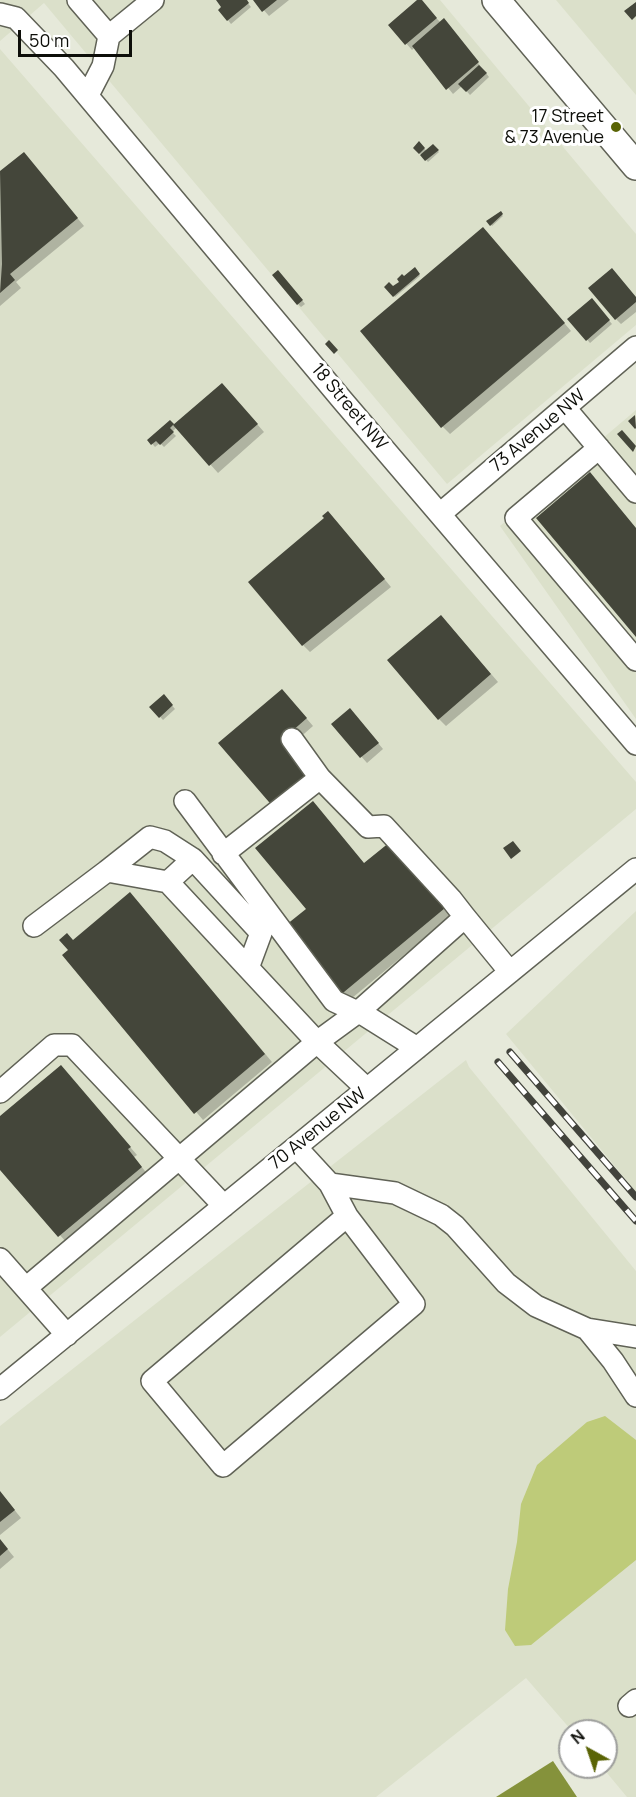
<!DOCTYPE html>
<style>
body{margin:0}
#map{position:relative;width:636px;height:1797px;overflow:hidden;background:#e6e9da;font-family:Manrope,sans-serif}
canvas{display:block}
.north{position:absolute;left:558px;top:1719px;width:60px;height:60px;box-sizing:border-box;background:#fff;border:2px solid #9e9f9d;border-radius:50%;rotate:320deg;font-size:16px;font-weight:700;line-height:24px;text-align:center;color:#0d0e09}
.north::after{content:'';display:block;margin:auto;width:21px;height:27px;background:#5a6405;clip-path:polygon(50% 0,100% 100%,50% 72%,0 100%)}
.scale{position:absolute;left:18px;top:30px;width:114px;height:27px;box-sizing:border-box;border:3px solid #0d0e09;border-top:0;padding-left:8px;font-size:18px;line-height:21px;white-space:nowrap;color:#0d0e09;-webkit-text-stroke:4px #fff;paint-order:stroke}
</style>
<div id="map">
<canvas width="636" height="1797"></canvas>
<div class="north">N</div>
<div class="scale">50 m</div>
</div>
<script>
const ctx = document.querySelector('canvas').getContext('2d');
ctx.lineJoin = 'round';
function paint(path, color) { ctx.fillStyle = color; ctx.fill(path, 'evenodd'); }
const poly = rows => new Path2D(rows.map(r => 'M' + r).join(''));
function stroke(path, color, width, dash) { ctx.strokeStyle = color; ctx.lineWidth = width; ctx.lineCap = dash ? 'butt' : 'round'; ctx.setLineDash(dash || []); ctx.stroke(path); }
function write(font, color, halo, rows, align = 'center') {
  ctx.font = font + ' Manrope,sans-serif'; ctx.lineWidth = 6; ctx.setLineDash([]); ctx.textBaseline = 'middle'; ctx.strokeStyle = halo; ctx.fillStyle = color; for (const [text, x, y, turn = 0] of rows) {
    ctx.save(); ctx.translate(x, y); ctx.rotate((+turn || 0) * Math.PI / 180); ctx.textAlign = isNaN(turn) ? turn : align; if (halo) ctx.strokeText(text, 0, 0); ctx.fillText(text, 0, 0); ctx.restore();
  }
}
const built = poly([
 [0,0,440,0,636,234,636,325,447,484,44,3,0,41],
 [556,0,636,0,636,95],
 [0,49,636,782,636,809,0,1337],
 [636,410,636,719,500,526],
 [636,911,636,1192,506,1034],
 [466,1060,469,1067,636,1271,636,1797,627,1797,602,1767,606,1767,606,1731,572,1731,526,1678,376,1797,0,1797,0,1426]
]);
const green = poly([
 [605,1416,636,1440,636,1560,531,1645,515,1646,505,1630,508,1589,517,1542,521,1504,537,1465,587,1422]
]);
const water = poly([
 [553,1761,577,1797,496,1797]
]);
const shadow = poly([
 [218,0,245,0,251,7,231,24,220,10,224,7],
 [255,0,289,0,269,16],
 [419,0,441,23,449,26,489,77,470,95,462,86,453,94,415,47,412,50,390,25],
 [419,144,427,151,433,146,439,152,428,162,415,148],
 [24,154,84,226,16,282,21,288,0,306,0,173],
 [500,213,503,216,492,226,488,221],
 [490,236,571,331,450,434,442,426],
 [415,269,420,276,395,297,386,287,393,288],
 [281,275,305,304,301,307,298,304],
 [636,298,636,312,621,324,616,319],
 [595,304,612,324,590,343,570,320],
 [229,392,264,432,218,473,177,427,172,432,176,436,164,447,160,443,155,447,149,440,170,422,174,426],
 [335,520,391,587,310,652,303,645],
 [448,624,498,682,446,726,439,719],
 [164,696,175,709,163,720,151,707],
 [289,698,313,726,289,747],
 [355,715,383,749,367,763,333,724],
 [397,851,451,916,346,1003,339,996,365,864],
 [137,901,272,1062,203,1120,64,955,70,950,73,941],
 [61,1067,137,1155,134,1157,148,1175,67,1243,0,1168,0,1118],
 [0,1492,21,1518,0,1535],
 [0,1540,14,1557,0,1569]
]);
const building = poly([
 [216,0,247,0,249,3,227,21,218,10,221,7],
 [253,0,277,0,262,12],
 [417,0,422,0,437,18,405,45,388,25],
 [636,2,636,16,632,20,624,11],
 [444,18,479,62,446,90,412,46],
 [479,65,487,73,466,92,458,84],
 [419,141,425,148,419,154,413,148],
 [433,144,439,150,425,161,420,155],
 [24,152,78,218,10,274,15,280,0,293,2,264,0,171],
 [501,211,503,214,490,226,486,221],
 [483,227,565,323,441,428,360,331],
 [415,267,420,274,393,297,384,287,389,282,393,286,399,282,397,279,402,274,404,276],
 [612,268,636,297,636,302,615,320,588,288],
 [278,270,303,300,297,305,272,275],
 [592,298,610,320,586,341,567,319],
 [329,340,338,350,334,354,325,344],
 [222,383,258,424,209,466,173,425],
 [635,415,636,428,635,429,628,421],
 [170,420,174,424,170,428,174,432,160,445,156,441,151,445,147,440],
 [622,430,636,446,633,452,617,434],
 [590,472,636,528,636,637,536,518],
 [328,511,385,579,302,646,248,582,324,518,322,516],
 [441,615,491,674,438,720,387,660],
 [282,689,307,718,283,739,314,775,275,809,218,743],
 [164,694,173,705,159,718,149,707],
 [350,708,379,743,360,758,331,724],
 [313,801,364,863,390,842,445,908,338,997,281,929,306,909,255,848],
 [513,841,521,851,511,859,503,848],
 [130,892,265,1054,194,1114,62,955,68,950,59,940,67,933,73,940],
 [61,1065,131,1147,128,1149,142,1167,58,1237,0,1170,0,1116],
 [0,1491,15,1510,0,1522],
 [0,1539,8,1549,0,1556]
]);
const minor = poly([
 [78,0,109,36],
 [0,14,16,18,64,68,343,401,636,744],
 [88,95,103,66,109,36,153,0],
 [565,408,636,492],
 [599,448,516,518,636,660],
 [440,514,636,347],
 [292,739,320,778],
 [185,801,334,1001,366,1016,417,1048],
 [223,854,320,778,368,827,384,826,451,899,465,917],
 [193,859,261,933,248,968],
 [107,871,150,837,165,841,193,859,168,882],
 [34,926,107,871,168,882,317,1042,358,1012,465,917,510,972],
 [0,1092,54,1045,72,1045,224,1206],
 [296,1147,330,1184,395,1193,441,1215,455,1226,506,1283,536,1306,587,1329,636,1337],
 [330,1184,347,1216,414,1304,223,1466,152,1381,347,1216],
 [0,1259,67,1335],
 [26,1288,317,1042,367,1089],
 [587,1329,613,1361,636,1396],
 [0,1389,636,869],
 [629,1706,636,1700]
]);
const major = poly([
 [496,0,636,166]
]);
const rail = poly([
 [510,1052,636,1197],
 [498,1062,636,1221]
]);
const markers = [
 [616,127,6,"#5a6405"]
];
const poiNames = [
 ["17 Street",604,117],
 ["& 73 Avenue",604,138]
];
const streetNames = [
 ["18 Street NW",349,407,50],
 ["73 Avenue NW",538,431,-40],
 ["70 Avenue NW",318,1129,-39]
];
paint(built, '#dbe0ca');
paint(green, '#becb79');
paint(water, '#85923b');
paint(shadow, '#0003');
paint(building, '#44463a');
stroke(minor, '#606256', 24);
stroke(major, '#606256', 30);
stroke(minor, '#fff', 21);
stroke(major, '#fff', 27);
stroke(rail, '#42433c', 7);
stroke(rail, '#fff', 4.5, [14]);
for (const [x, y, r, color] of markers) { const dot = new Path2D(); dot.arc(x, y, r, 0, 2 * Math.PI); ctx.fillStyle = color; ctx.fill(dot); stroke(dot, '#fff', 2); }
write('18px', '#0d0e09', '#fff', poiNames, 'right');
write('18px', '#0d0e09', '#fff', streetNames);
</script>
